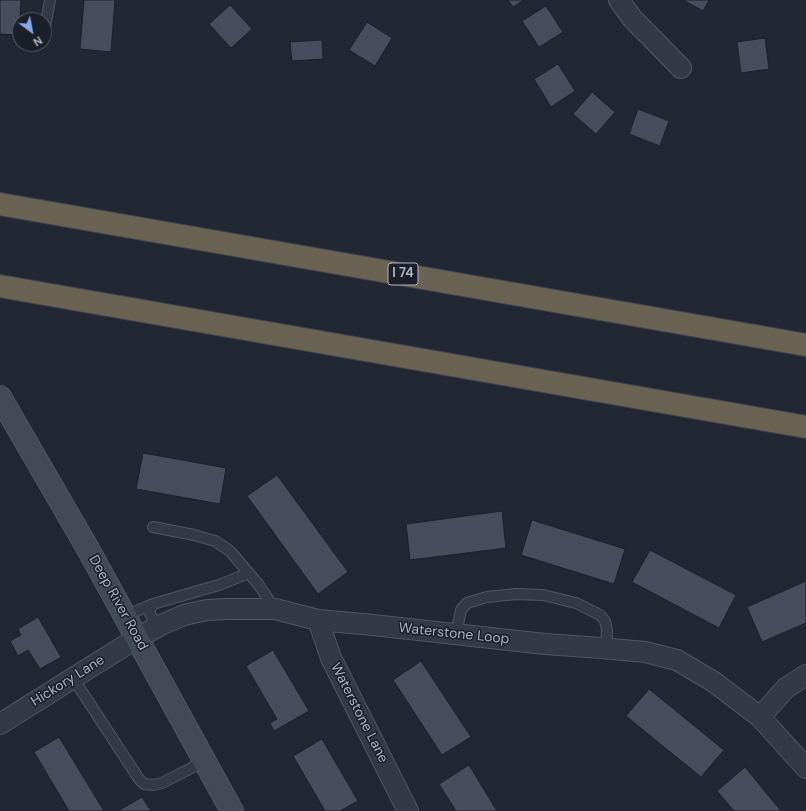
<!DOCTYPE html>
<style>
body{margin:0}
#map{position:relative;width:806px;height:811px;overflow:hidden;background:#212834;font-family:"DM Sans",sans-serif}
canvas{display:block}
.north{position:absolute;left:12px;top:12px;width:40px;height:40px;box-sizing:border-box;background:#1a1f29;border:1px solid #555b66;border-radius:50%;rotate:148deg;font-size:11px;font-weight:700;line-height:16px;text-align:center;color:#aeb4c2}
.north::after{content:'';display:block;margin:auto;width:14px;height:18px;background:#87a7ed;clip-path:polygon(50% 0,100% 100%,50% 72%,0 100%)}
</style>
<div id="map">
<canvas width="806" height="811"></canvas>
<div class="north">N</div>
</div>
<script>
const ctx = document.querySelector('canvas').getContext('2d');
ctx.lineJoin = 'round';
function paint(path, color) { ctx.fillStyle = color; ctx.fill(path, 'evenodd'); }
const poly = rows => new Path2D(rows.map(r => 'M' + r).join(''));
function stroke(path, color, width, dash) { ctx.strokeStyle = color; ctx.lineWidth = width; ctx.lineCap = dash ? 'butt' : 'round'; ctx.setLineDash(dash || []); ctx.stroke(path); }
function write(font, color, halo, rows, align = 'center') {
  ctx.font = font + ' "DM Sans",sans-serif'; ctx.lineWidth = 3; ctx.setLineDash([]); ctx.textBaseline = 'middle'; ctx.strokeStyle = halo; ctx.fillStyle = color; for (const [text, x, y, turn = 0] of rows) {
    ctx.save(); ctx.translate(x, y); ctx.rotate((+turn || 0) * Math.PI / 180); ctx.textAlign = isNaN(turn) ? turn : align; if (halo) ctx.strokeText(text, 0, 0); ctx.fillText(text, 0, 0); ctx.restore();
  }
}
const building = poly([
 [0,0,21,0,19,35,0,34,0,0],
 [84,0,115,0,111,52,80,49,84,0],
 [508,0,524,0,513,7,508,0],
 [683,0,709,0,703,11,683,0],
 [230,5,252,29,231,48,209,24,230,5],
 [546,6,563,32,539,47,522,21,546,6],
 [367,22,392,38,375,66,349,50,367,22],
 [765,38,769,69,741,73,737,42,765,38],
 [322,40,323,59,292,61,290,42,322,40],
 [558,64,575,91,551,107,534,79,558,64],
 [592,92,615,112,596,134,573,114,592,92],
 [638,109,669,121,660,146,629,134,638,109],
 [143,453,226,468,220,504,136,489,143,453],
 [277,475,348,572,318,594,247,496,277,475],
 [502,511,506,548,410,560,406,524,502,511],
 [532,520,625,549,614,584,521,555,532,520],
 [650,550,736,595,719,628,632,582,650,550],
 [806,581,806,623,762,642,747,607,806,581],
 [38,617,61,657,40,669,28,650,18,656,10,641,21,635,18,629,38,617],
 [273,650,309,711,274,731,270,723,277,719,246,666,273,650],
 [421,661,471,737,442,755,393,680,421,661],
 [649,689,724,750,701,777,626,716,649,689],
 [59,737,104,811,69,811,34,752,59,737],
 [322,739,358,801,340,811,325,811,293,756,322,739],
 [469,765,497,811,456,811,439,784,469,765],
 [745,767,781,811,734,811,717,791,745,767],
 [142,797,151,811,118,811,142,797]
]);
const lane = poly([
 [44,32,50,0],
 [153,527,194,535,215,541,230,551,258,584,275,609],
 [125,616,153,604],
 [156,627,149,611,153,604,219,585,249,573],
 [456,634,461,610,467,603,487,597,516,594,543,595,576,603,600,615,605,621,607,630,606,648],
 [73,678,139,779,144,784,153,785,162,783,205,761]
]);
const street = poly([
 [619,0,632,18,681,68],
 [318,620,331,658,408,811],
 [806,675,786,688,760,717,806,768],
 [0,724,137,638,161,625,184,615,207,610,227,609,275,609,318,620,373,625,545,644,601,648,645,652,677,660,714,682,760,717]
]);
const secondary = poly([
 [0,397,88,549,232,811]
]);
const highway = poly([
 [0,204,806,345],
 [0,286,806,427]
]);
const shields = [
 [403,274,30]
];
const shieldNames = [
 ["I 74",403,274]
];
const streetNames = [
 ["Deep River Road",118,603,61],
 ["Waterstone Loop",454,634,6],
 ["Hickory Lane",68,681,-32],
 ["Waterstone Lane",359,713,63]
];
paint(building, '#464e5d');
stroke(building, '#1c212b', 1);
stroke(lane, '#515763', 12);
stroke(street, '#515763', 22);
stroke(secondary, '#515763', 24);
stroke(highway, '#3f444f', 24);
stroke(lane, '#343a45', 10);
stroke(street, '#343a45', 20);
stroke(secondary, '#424957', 22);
stroke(highway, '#6a6252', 22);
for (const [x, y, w] of shields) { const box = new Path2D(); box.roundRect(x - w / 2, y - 11, w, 22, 3); ctx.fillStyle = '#1a1f29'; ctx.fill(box); stroke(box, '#aeb4c2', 1); }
write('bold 13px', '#aeb4c2', null, shieldNames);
write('14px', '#aeb4c2', '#1a1f29', streetNames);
</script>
